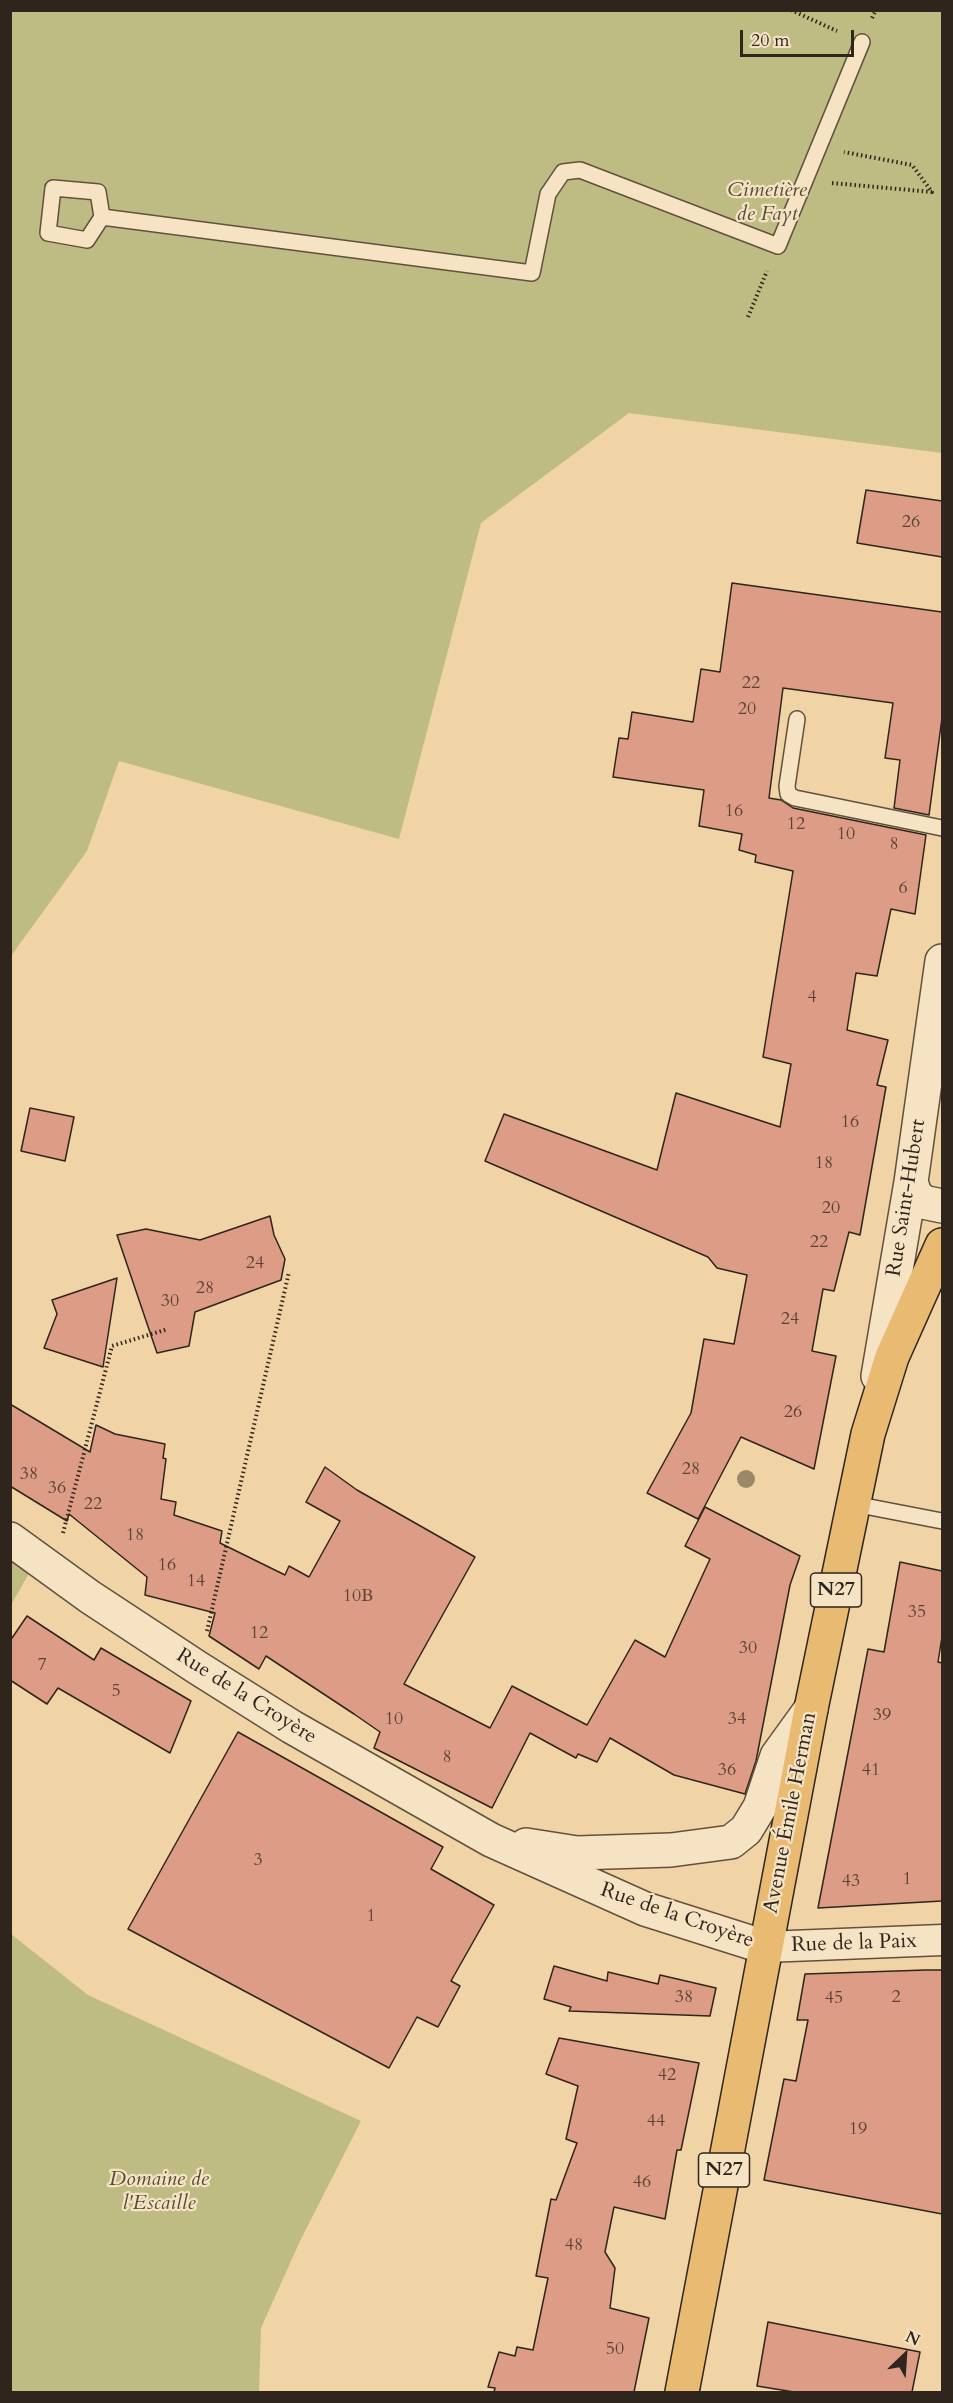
<!DOCTYPE html>
<meta charset="utf-8">
<style>
body{margin:0}
#map{position:relative;width:953px;height:2403px;overflow:hidden;background:#f1d4a5;font-family:Cardo,serif}
canvas{display:block}
.frame{position:absolute;inset:0;border:12px solid #2f251c;pointer-events:none}
.north{position:absolute;left:875px;top:2325px;width:60px;height:60px;-webkit-text-stroke:4px #f6e3c4;paint-order:stroke;rotate:25deg;font-size:16px;font-weight:700;line-height:24px;text-align:center;color:#2f251c}
.north::after{content:'';display:block;margin:auto;width:21px;height:27px;background:#2f251c;clip-path:polygon(50% 0,100% 100%,50% 72%,0 100%)}
.scale{position:absolute;left:740px;top:30px;width:114px;height:27px;box-sizing:border-box;border:3px solid #2f251c;border-top:0;padding-left:8px;font-size:18px;line-height:21px;white-space:nowrap;color:#2f251c;-webkit-text-stroke:4px #f6e3c4;paint-order:stroke}
</style>
<div id="map">
<canvas width="953" height="2403"></canvas>
<div class="frame"></div>
<div class="north">N</div>
<div class="scale">20 m</div>
</div>
<script>
const ctx = document.querySelector('canvas').getContext('2d');
ctx.lineJoin = 'round';
function paint(path, color) { ctx.fillStyle = color; ctx.fill(path, 'evenodd'); }
const poly = rows => new Path2D(rows.map(r => 'M' + r).join(''));
function stroke(path, color, width, dash) { ctx.strokeStyle = color; ctx.lineWidth = width; ctx.lineCap = dash ? 'butt' : 'round'; ctx.setLineDash(dash || []); ctx.stroke(path); }
function write(font, color, halo, rows, align = 'center') {
  ctx.font = font + ' Cardo,serif'; ctx.lineWidth = 4.5; ctx.setLineDash([]); ctx.textBaseline = 'middle'; ctx.strokeStyle = halo; ctx.fillStyle = color; for (const [text, x, y, turn = 0] of rows) {
    ctx.save(); ctx.translate(x, y); ctx.rotate((+turn || 0) * Math.PI / 180); ctx.textAlign = isNaN(turn) ? turn : align; if (halo) ctx.strokeText(text, 0, 0); ctx.fillText(text, 0, 0); ctx.restore();
  }
}
const green = poly([
 [10,11,942,11,942,453,629,413,481,523,399,839,119,761,87,851,11,956],
 [11,1539,37,1559,11,1605],
 [11,1934,88,1995,361,2121,300,2241,261,2328,259,2392,11,2392]
]);
const building = poly([
 [866,490,942,501,942,557,857,543,866,490],
 [732,583,942,612,942,718,929,815,894,808,900,760,885,758,893,703,783,688,769,798,781,800,793,808,926,835,915,914,891,909,877,976,856,973,847,1030,888,1040,877,1085,886,1087,860,1235,849,1232,834,1291,823,1289,812,1351,836,1356,814,1469,741,1437,698,1519,647,1493,691,1413,704,1339,734,1344,747,1275,717,1268,708,1257,485,1161,504,1114,657,1170,676,1093,780,1127,791,1064,763,1057,793,871,755,862,756,855,739,850,742,834,699,826,704,790,613,777,619,738,628,739,632,712,693,722,701,669,720,672,732,583],
 [30,1108,74,1117,65,1161,21,1151,30,1108],
 [270,1216,274,1235,285,1259,281,1280,195,1312,189,1346,157,1353,117,1235,146,1229,200,1240,270,1216],
 [117,1278,103,1367,44,1348,57,1314,52,1300,117,1278],
 [10,1404,90,1452,96,1425,115,1434,165,1444,163,1458,166,1459,161,1499,176,1502,174,1515,222,1531,220,1543,285,1575,289,1566,309,1577,340,1521,306,1502,325,1467,357,1490,475,1557,404,1684,490,1728,512,1686,587,1725,635,1640,665,1657,710,1559,685,1546,705,1507,800,1556,790,1585,756,1761,745,1794,674,1775,610,1738,597,1762,578,1754,576,1758,530,1733,492,1808,374,1748,380,1732,354,1714,266,1656,259,1669,209,1636,215,1613,145,1595,147,1577,69,1514,67,1521,10,1486,10,1404],
 [900,1562,942,1571,942,1637,938,1662,942,1663,942,1901,818,1908,868,1649,884,1652,900,1562],
 [27,1616,94,1660,101,1648,191,1701,170,1753,58,1688,47,1704,10,1680,10,1641,27,1616],
 [238,1732,443,1847,431,1869,494,1905,451,1981,460,1986,438,2027,417,2017,389,2068,128,1929,238,1732],
 [554,1966,607,1981,608,1972,658,1984,660,1975,716,1988,710,2016,569,2011,571,2007,544,1999,554,1966],
 [926,1970,942,1970,942,2214,764,2180,784,2079,796,2081,808,2020,797,2020,805,1974,926,1970],
 [559,2038,699,2063,681,2150,677,2150,665,2219,614,2207,605,2252,615,2268,610,2308,649,2318,634,2392,494,2392,495,2388,488,2387,499,2352,515,2356,517,2347,533,2350,548,2278,536,2276,551,2199,556,2200,577,2143,566,2139,578,2086,546,2074,559,2038],
 [768,2322,920,2352,912,2392,794,2392,757,2386,768,2322]
]);
const path = poly([
 [791,10,837,31],
 [872,18,876,10],
 [832,183,932,192,912,165,844,152],
 [748,317,767,271],
 [63,1533,112,1346,168,1329],
 [207,1631,289,1272]
]);
const service = poly([
 [102,217,87,240,48,233,53,188,98,192,102,217,532,273,548,194,563,172,580,170,778,246,862,42],
 [797,719,787,786,788,794,795,798,942,828],
 [854,1504,942,1521]
]);
const minor = poly([
 [765,1947,942,1940]
]);
const tertiary = poly([
 [911,1182,915,1194,923,1202,942,1206],
 [878,1376,911,1182,942,961],
 [10,1539,90,1597,198,1668,292,1727,491,1840,645,1909,765,1947],
 [526,1845,577,1853,671,1850,731,1842,746,1830,760,1807,777,1756,811,1709]
]);
const primary = poly([
 [682,2392,811,1709,868,1434,892,1357,942,1245]
]);
const trees = [
 [746,1479]
];
const numberNames = [
 ["26",911,523],
 ["22",751,684],
 ["20",747,710],
 ["16",734,812],
 ["12",796,825],
 ["10",846,835],
 ["8",894,845],
 ["6",903,889],
 ["4",812,998],
 ["16",850,1123],
 ["18",824,1164],
 ["20",831,1209],
 ["22",819,1243],
 ["24",255,1264],
 ["28",205,1289],
 ["30",170,1302],
 ["24",790,1320],
 ["26",793,1413],
 ["28",691,1470],
 ["38",29,1475],
 ["36",57,1489],
 ["22",93,1505],
 ["18",135,1536],
 ["16",167,1566],
 ["14",196,1582],
 ["10B",358,1597],
 ["35",917,1613],
 ["12",259,1634],
 ["30",748,1649],
 ["7",42,1666],
 ["5",116,1692],
 ["39",882,1716],
 ["10",394,1720],
 ["34",737,1720],
 ["8",447,1758],
 ["36",727,1771],
 ["41",871,1771],
 ["3",258,1861],
 ["1",907,1880],
 ["43",851,1882],
 ["1",371,1917],
 ["38",684,1998],
 ["2",896,1998],
 ["45",834,1999],
 ["42",667,2076],
 ["44",656,2122],
 ["19",858,2130],
 ["46",642,2183],
 ["48",574,2246],
 ["50",615,2350]
];
const shields = [
 [836,1590,51],
 [724,2170,51]
];
const shieldNames = [
 ["N27",836,1590],
 ["N27",724,2170]
];
const parkNames = [
 ["Cimetière",767,191],
 ["de Fayt",767,215],
 ["Domaine de",159,2180],
 ["l'Escaille",159,2204]
];
const streetNames = [
 ["Rue Saint-Hubert",907,1198,-81],
 ["Rue de la Croyère",246,1697,32],
 ["Avenue Émile Herman",791,1813,-79],
 ["Rue de la Croyère",677,1916,19],
 ["Rue de la Paix",854,1944,-2]
];
paint(green, '#bebc83');
paint(building, '#dd9c85');
stroke(building, '#2f251c', 1.5);
stroke(service, '#60513e', 18);
stroke(minor, '#60513e', 33);
stroke(tertiary, '#60513e', 36);
stroke(primary, '#2f251c', 36);
stroke(path, '#2f251c', 4, [1.5, 3]);
stroke(service, '#f6e3c4', 15);
stroke(minor, '#f6e3c4', 30);
stroke(tertiary, '#f6e3c4', 33);
stroke(primary, '#e8ba72', 33);
ctx.fillStyle = '#9a8968';
for (const [x, y] of trees) { ctx.beginPath(); ctx.arc(x, y, 9, 0, 2 * Math.PI); ctx.fill(); }
write('18px', '#5a4336', null, numberNames);
for (const [x, y, w] of shields) { const box = new Path2D(); box.roundRect(x - w / 2, y - 17, w, 34, 4.5); ctx.fillStyle = '#f6e3c4'; ctx.fill(box); stroke(box, '#2f251c', 1.5); }
write('bold 20px', '#2f251c', null, shieldNames);
write('italic 21px', '#534b36', '#f6e3c4', parkNames);
write('21px', '#2f251c', '#f6e3c4', streetNames);
</script>
